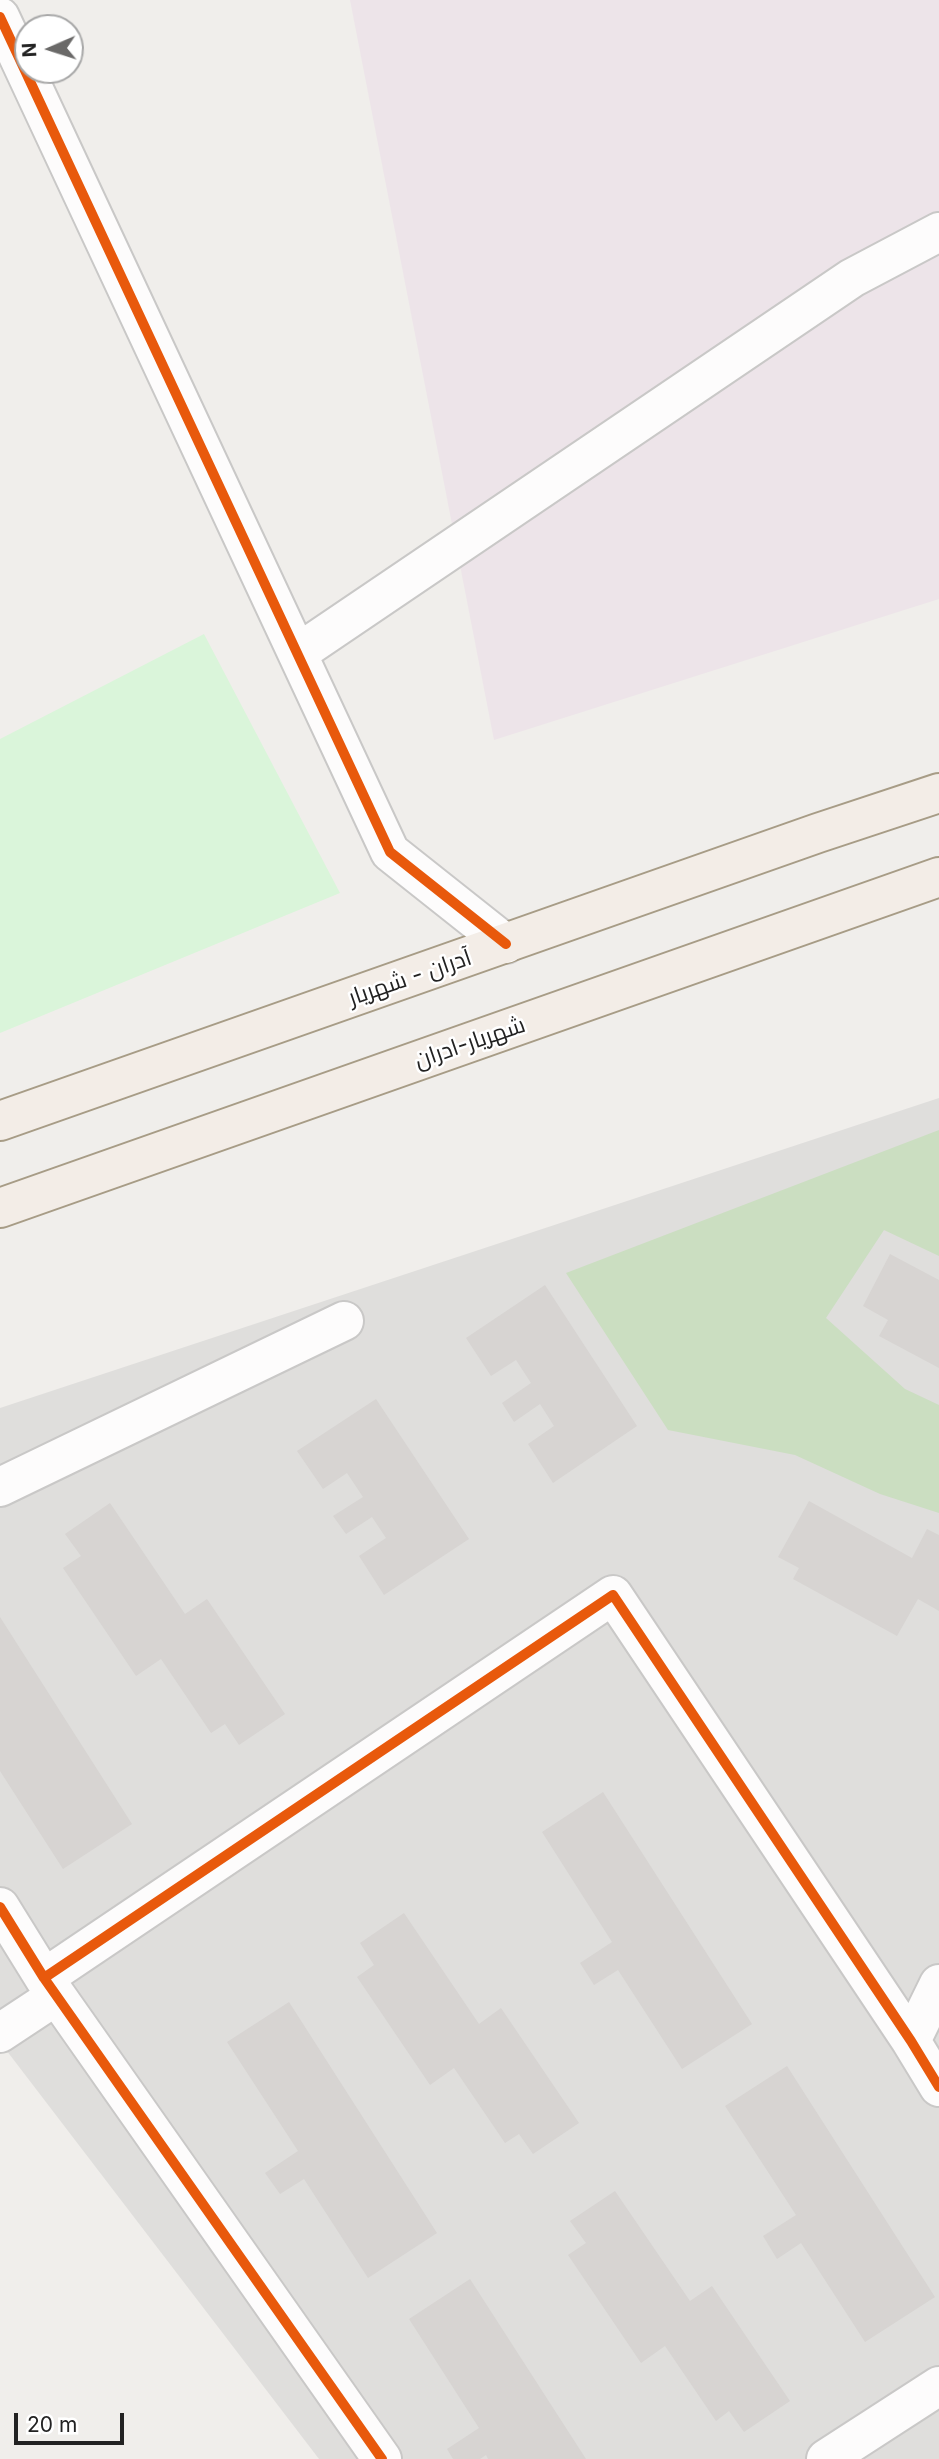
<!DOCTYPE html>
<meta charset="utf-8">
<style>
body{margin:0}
#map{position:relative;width:939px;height:2459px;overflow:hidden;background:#f0eeeb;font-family:Inter,sans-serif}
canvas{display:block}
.north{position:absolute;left:14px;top:14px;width:70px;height:70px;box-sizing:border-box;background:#fff;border:2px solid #a7a7a7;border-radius:50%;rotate:267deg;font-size:19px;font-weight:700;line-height:28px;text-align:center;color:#222}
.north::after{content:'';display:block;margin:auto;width:24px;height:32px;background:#6a6968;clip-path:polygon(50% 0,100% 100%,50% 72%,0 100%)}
.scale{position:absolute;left:14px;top:2413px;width:110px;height:32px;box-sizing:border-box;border:4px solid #222;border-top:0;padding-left:9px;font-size:21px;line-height:24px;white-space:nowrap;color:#222;-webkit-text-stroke:5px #fff;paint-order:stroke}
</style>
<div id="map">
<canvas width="939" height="2459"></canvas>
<div class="north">N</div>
<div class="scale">20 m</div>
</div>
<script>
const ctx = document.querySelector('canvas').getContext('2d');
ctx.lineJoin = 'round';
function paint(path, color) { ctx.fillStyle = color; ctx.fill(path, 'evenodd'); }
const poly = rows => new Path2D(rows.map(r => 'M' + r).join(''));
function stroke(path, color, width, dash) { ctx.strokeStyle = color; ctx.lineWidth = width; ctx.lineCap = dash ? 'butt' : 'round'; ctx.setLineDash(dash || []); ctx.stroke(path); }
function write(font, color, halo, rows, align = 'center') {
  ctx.font = font + ' Inter,Cairo,sans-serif'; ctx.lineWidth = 5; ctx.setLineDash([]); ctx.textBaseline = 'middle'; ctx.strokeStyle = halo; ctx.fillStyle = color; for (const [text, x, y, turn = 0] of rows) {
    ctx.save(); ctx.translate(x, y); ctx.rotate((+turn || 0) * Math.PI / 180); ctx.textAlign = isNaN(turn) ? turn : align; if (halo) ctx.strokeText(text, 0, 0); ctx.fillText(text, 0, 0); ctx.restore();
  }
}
const residential = poly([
 [939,1098,939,2459,319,2459,0,2042,0,1408]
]);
const industrial = poly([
 [350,0,939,0,939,599,494,740]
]);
const forest = poly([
 [939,1130,939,1256,884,1230,826,1318,905,1389,939,1405,939,1513,880,1494,795,1455,668,1430,566,1273]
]);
const park = poly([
 [204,634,340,893,0,1033,0,739]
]);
const building = poly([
 [890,1254,939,1280,939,1368,879,1336,888,1320,863,1306],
 [545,1285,637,1426,553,1483,528,1444,554,1426,540,1404,514,1422,502,1403,531,1383,516,1360,491,1376,466,1338],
 [376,1399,469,1539,384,1595,359,1556,386,1538,372,1517,346,1534,333,1516,363,1497,347,1473,323,1489,297,1451],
 [809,1501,912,1558,927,1529,939,1535,939,1611,918,1599,897,1636,793,1579,799,1568,778,1557],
 [110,1503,185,1614,207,1599,285,1714,239,1745,225,1724,211,1733,161,1659,136,1676,63,1568,81,1556,65,1534],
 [0,1617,132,1824,63,1869,0,1771],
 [603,1792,752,2024,682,2069,618,1970,594,1985,580,1963,612,1942,542,1832],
 [404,1913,479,2024,501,2008,579,2123,533,2154,519,2134,505,2143,454,2068,430,2085,357,1977,374,1965,360,1943],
 [289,2002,437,2233,368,2278,304,2179,280,2194,265,2173,298,2151,227,2042],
 [787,2066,935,2297,865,2342,801,2243,777,2259,763,2236,796,2215,725,2106],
 [615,2191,690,2301,712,2286,790,2401,744,2432,729,2411,716,2421,665,2346,641,2363,568,2255,586,2243,570,2221],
 [470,2279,586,2459,488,2459,486,2455,480,2459,453,2459,447,2449,479,2428,409,2319]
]);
const minor = poly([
 [0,17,390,852,506,944],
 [298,653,852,278,939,232],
 [0,1487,344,1321],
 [0,1907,44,1978,382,2459],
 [44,1978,613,1595,911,2041,939,2087],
 [0,2033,56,1996],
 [911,2041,939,1984],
 [826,2459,939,2386]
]);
const major = poly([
 [0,1121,818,833,939,793],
 [0,1208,939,877]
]);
const cycleway = poly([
 [0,17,390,852,506,944],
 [0,1907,44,1978,382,2459],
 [44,1978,613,1595,911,2041,939,2087]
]);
const streetNames = [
 ["آدران - شهریار",410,978,-19],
 ["شهریار-ادران",470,1043,-19]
];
paint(residential, '#dfdedc');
paint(industrial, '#ede4e9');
paint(forest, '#cbdec1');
paint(park, '#daf5da');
paint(building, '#d7d4d2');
stroke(minor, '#c9c8c7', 42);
stroke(major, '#a79c86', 42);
stroke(minor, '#fdfcfc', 38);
stroke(major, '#f3ede7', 38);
stroke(cycleway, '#e8590c', 10);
write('23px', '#222', '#fff', streetNames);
</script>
